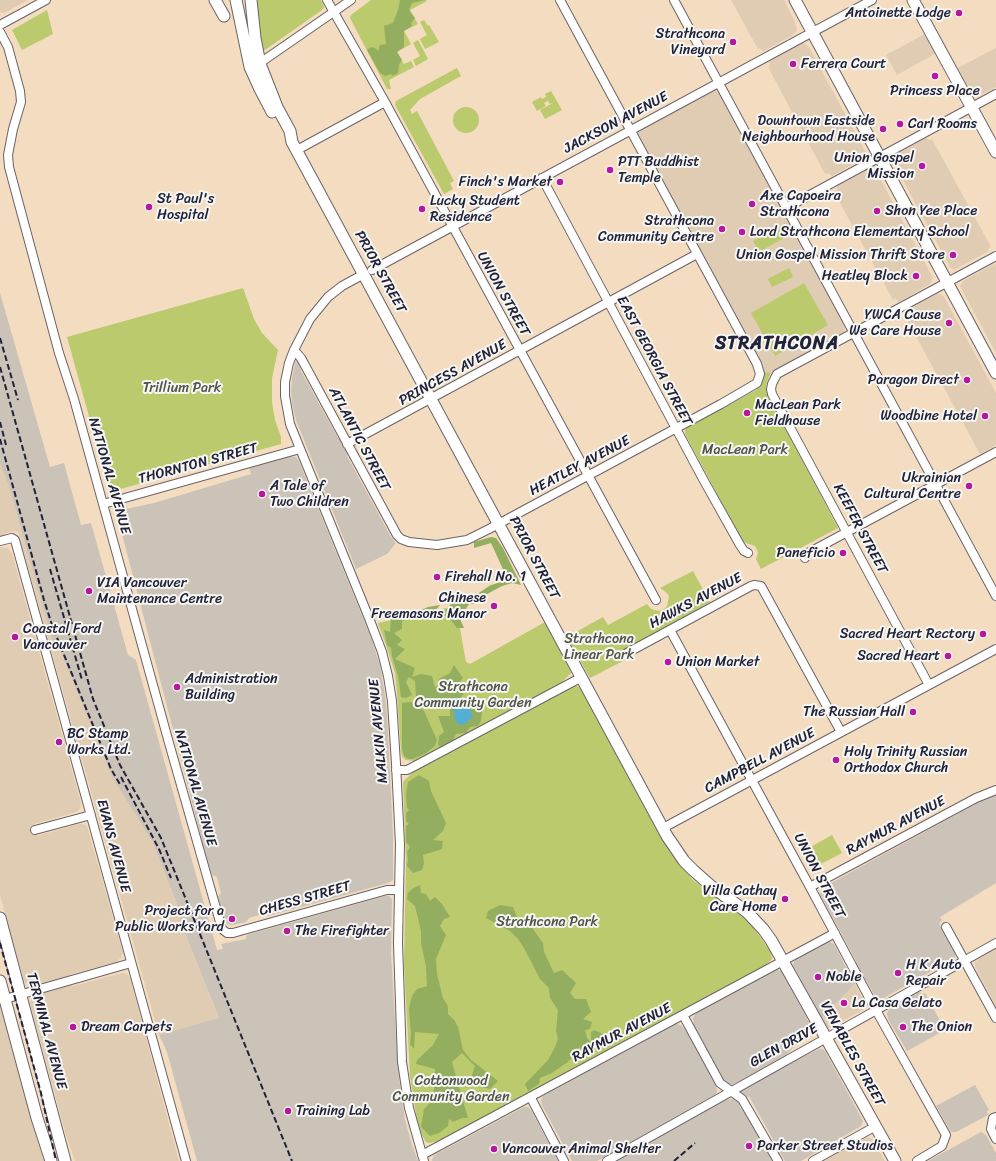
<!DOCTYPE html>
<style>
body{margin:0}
canvas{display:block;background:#f3dcbf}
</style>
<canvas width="996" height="1161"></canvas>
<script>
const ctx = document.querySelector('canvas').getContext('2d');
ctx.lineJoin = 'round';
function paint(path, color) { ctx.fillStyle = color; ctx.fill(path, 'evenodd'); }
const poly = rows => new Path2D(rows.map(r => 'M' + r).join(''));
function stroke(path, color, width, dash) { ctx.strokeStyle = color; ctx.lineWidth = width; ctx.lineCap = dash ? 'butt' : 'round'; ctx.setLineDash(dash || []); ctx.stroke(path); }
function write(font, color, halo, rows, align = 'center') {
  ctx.font = font + ' Sriracha,sans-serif'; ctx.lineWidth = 4; ctx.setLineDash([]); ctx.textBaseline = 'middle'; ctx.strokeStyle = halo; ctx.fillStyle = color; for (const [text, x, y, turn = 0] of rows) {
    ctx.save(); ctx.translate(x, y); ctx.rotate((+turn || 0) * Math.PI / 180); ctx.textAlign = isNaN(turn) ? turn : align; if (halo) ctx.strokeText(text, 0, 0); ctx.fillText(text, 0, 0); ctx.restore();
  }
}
const built = poly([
 [0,0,28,0,4,13,0,12],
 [731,0,784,0,795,22,797,29,796,32,793,35,764,51,762,51,760,48,758,49],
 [925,34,936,53,897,75,886,55],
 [803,43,809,47,866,153,864,158,832,176,828,173,825,174,768,67,770,66,769,62,800,44],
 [996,48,996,87,980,95,975,96,972,94,958,68],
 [713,90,719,92,723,100,845,326,844,332,774,371,771,373,764,372,763,366,643,144,641,143,637,134,638,131,647,125,648,126],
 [926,138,930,140,932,139,991,247,989,248,987,252,954,270,950,267,892,160,895,155],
 [872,168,876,171,933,278,930,284,899,302,895,298,893,300,834,192,837,190,837,186,869,169],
 [994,264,996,264,996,353,960,286,963,281],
 [937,294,941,294,944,297,996,393,996,445,980,454,905,316,904,311],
 [0,464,9,486,54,645,58,645,113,779,152,841,177,904,182,926,219,1019,159,1035,19,535,18,532,15,531,0,535],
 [0,547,8,548,12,553,81,803,80,809,76,812,34,824,37,836,78,824,82,824,87,826,123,953,121,958,116,962,71,974,61,980,32,987,28,986,24,982,0,895],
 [996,949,996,1006,975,966,975,962,979,959],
 [122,973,127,974,130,978,179,1161,75,1161,66,1135,30,1004,30,1001,33,998,41,994,69,985,73,986],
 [855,983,865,1003,864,1009,832,1027,829,1028,827,1027,822,1018],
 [0,1007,32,1123,44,1161,0,1161],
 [868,1137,873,1140,885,1161,824,1161]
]);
const industrial = poly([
 [0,293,50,467,64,463,81,525,91,523,128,655,136,660,217,950,223,949,221,944,246,939,246,936,250,934,385,896,389,896,392,899,391,954,398,1070,405,1120,412,1145,418,1161,197,1161,167,1052,159,1035,219,1018,182,926,177,904,152,841,113,779,58,645,54,646,9,486,0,464],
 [297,358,300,364,301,371,338,438,341,440,348,453,347,456,390,535,396,543,387,554,356,569,296,420,292,403,291,391,292,378,296,359],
 [290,456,295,457,298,459,372,640,380,666,385,695,387,714,393,836,393,880,388,883,268,916,265,916,263,914,249,918,246,922,232,925,227,924,224,920,218,897,221,893,217,877,213,875,210,871,116,511,154,503,251,474,249,467],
 [996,794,996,883,940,917,942,920,939,924,955,952,955,958,882,999,875,996,863,975,765,1077,819,1049,822,1049,825,1051,863,1121,861,1126,801,1161,785,1161,749,1096,739,1106,747,1115,772,1161,616,1161,725,1100,732,1099,758,1073,731,1085,723,1080,695,1031,693,1018,696,1013,776,970,779,970,782,972,809,1022,818,1011,794,967,793,965,795,960,801,954,827,940,834,944,849,973,856,961,820,894,822,888,976,804,977,802],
 [919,992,922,994,925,993,945,1030,907,1051,888,1019,887,1013,890,1008],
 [676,1024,681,1025,688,1033,716,1085,717,1092,715,1095,597,1161,572,1161,542,1105,541,1100,543,1096],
 [975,1085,989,1110,987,1111,988,1115,956,1132,951,1132,936,1106],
 [524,1107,528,1107,531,1110,558,1161,432,1161,433,1157,436,1154],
 [981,1132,986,1135,996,1153,996,1161,928,1161]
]);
const green = poly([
 [256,0,321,0,324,7,322,10,262,52],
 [371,0,426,0,427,1,410,10,418,24,404,31,411,44,397,52,404,64,411,61,414,67,389,80,391,89,387,89,350,18,351,15],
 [47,10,53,34,22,50,12,30],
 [424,20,428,26,429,25,439,42,425,49,420,39,427,35,420,22],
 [418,40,428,59,416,66,413,60,420,56,413,43],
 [457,68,461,76,420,99,410,110,412,114,417,111,454,181,450,183,453,189,444,194,395,105,396,101],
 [551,91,562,110,545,119,540,110,555,102,550,104,548,101,544,103,546,106,537,111,532,102,541,97,542,99,546,97,545,94],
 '453 120a13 13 0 1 1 26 0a13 13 0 1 1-26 0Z',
 [785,223,791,234,759,252,753,241],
 [789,268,793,277,772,287,768,279],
 [804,283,828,325,775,356,751,313],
 [243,288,254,319,262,333,278,350,272,378,272,402,275,420,281,437,281,444,110,492,67,337],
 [764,372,771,373,768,379,766,385,766,391,769,397,838,528,761,569,756,559,758,553,757,550,755,546,743,542,685,434,685,430,687,427,756,390,761,383],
 [693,571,710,602,656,634,652,634,623,651,627,659,590,678,567,637,603,617,608,625,647,604,650,608,654,610,659,611,664,609,667,606,669,596,667,593,660,588],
 [456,606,466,662,470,664,545,622,570,670,571,673,562,682,427,757,415,761,406,760,403,758,401,753,397,692,395,673,387,648,378,623],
 [577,686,580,688,670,852,693,880,710,893,733,908,753,927,771,952,772,959,766,965,454,1133,439,1141,429,1143,426,1142,422,1135,417,1120,410,1075,404,965,406,860,403,782,414,771,569,687],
 [832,835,842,853,815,867,805,850]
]);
const forest = poly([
 [400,0,425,0,412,3,409,10,415,18,411,23,412,26,404,31,404,47,397,52,402,60,399,65,398,73,392,76,391,74,385,76,380,73,367,50,371,47,375,48,378,51,380,45,386,44,384,26,393,23,398,10],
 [491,537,496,538,503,548,521,585,512,583,502,586,478,599,475,604,469,604,466,609,462,609,460,619,464,628,457,628,450,619,442,614,452,603,476,595,489,586,500,582,507,578,491,543,474,548,474,542],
 [440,605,432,615,423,615,402,621,402,629,394,633,402,640,397,645,405,649,395,659,415,668,412,677,421,674,432,676,435,687,438,685,439,679,450,673,454,665,463,678,455,687,466,689,460,700,482,711,481,721,478,726,470,727,466,733,456,734,451,744,444,749,438,745,439,736,444,732,438,716,450,716,450,705,432,702,416,697,415,681,409,677,406,682,412,695,406,698,401,697,398,676,392,656,391,648,387,645,384,630,390,632,391,614,404,613,408,610,419,611,428,607],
 [411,702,416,703,424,711,437,740,435,746,426,753,413,759,408,759,404,756,402,749,402,703],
 [419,775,429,781,431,791,446,823,443,831,433,840,443,841,442,849,423,855,424,863,422,870,413,873,407,866,408,859,407,852,410,847,406,842,406,826,409,824,406,821,406,813,409,810,407,808,406,794,408,782],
 [420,885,421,893,426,894,430,901,435,897,442,904,450,917,444,919,440,926,446,935,436,959,437,974,443,998,448,1006,448,1014,455,1021,458,1027,463,1050,471,1060,498,1081,490,1089,469,1084,475,1066,462,1053,452,1062,468,1118,462,1118,453,1122,449,1119,448,1126,439,1133,430,1136,421,1127,424,1109,431,1102,434,1089,435,1069,416,1064,417,1060,433,1045,439,1034,415,1032,414,1049,410,1044,411,1034,409,1009,412,996,417,989,427,986,426,967,421,943,421,931,415,906,407,899,408,893,412,889],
 [500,905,513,907,518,920,530,925,543,943,544,952,554,973,562,970,576,983,570,993,575,999,586,999,591,1012,583,1019,592,1022,590,1029,585,1030,587,1038,591,1042,591,1032,594,1030,601,1033,605,1043,594,1049,587,1055,583,1053,579,1047,569,1061,552,1073,540,1078,539,1084,528,1091,525,1084,548,1060,555,1047,558,1039,556,1031,558,1010,550,998,549,988,540,979,524,948,518,939,510,931,486,918,488,911]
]);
const water = poly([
 [452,698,459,698,470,709,472,714,473,718,468,720,467,723,461,725,457,723,454,716,455,713,452,707]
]);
const minor = poly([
 [327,0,385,102,656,600],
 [674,0,996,596],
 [0,25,46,0],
 [0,32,8,47,20,91,21,102,13,129,8,155,9,167,59,353,74,399,169,743,222,929,227,933,233,933,387,890,399,890],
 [257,65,351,0],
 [297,150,385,102],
 [542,178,703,479,740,545,744,551,748,553],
 [786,208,996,94],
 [372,270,872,0],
 [364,274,342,286,328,297,310,319,294,350,289,363,285,382,285,396,290,424,369,618,382,652,388,676,392,701,396,764,400,844,398,943,402,1062,409,1108,424,1161],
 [294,350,301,358,397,535,401,539,409,542,437,545,467,540,489,529,721,404,757,383,760,374,757,364,560,0],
 [347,444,697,254],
 [103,504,300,449],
 [0,541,12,538,15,540,186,1161],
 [805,558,808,553,996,452],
 [670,630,810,887,872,1003,946,1135,942,1146,917,1161],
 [627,653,751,586,754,585,761,586,841,732],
 [929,685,772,394,771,389,772,384,777,374,996,256],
 [396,770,407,770,411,768,582,677],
 [663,828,996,649],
 [35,830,91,815],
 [810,887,976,798,996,790],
 [946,927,996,1018],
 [5,999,131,963],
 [683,1015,720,1083,742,1099,778,1161],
 [531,1098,564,1161],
 [996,1117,993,1118,991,1129,996,1139],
 [422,1155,835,933],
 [607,1161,996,943],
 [813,1161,876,1126]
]);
const major = poly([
 [215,0,224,16],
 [236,0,250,67,260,89,272,112],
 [251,0,255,38,260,64,277,107,290,131,292,142,667,836,684,861,693,870,711,886,747,912,763,929,771,940,895,1161],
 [795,0,996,373],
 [913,0,996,152],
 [0,918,65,1161],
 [0,981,37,1118,51,1161]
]);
const rail = poly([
 [0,338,18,400],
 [0,367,93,699,120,765,161,838,292,1161],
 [0,422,6,445],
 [0,439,44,600,53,628,111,769,121,786],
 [50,569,82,680],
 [121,777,159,849,171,878],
 [0,943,41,1093,56,1161],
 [674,1161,695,1143]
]);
const markers = [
 [959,13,4,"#b5179e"],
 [733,42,4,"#b5179e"],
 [793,64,4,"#b5179e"],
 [935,76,4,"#b5179e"],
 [900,124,4,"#b5179e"],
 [883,129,4,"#b5179e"],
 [922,166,4,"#b5179e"],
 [610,170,4,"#b5179e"],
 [560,182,4,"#b5179e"],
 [752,204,4,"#b5179e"],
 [149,207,4,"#b5179e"],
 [422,209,4,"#b5179e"],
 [877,211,4,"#b5179e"],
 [722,229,4,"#b5179e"],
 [742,232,4,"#b5179e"],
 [953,255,4,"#b5179e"],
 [916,276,4,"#b5179e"],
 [949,323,4,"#b5179e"],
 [967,380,4,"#b5179e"],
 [747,413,4,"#b5179e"],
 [985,416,4,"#b5179e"],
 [969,486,4,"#b5179e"],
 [262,494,4,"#b5179e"],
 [843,553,4,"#b5179e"],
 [437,577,4,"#b5179e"],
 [89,591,4,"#b5179e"],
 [494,606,4,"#b5179e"],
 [983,634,4,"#b5179e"],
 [15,637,4,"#b5179e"],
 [948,656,4,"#b5179e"],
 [668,662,4,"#b5179e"],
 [177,687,4,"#b5179e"],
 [913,712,4,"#b5179e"],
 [59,742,4,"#b5179e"],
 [836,760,4,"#b5179e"],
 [785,899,4,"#b5179e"],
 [232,919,4,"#b5179e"],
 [287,931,4,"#b5179e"],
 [898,973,4,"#b5179e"],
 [818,977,4,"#b5179e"],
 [844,1003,4,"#b5179e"],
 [73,1027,4,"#b5179e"],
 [903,1027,4,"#b5179e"],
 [288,1111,4,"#b5179e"],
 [749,1146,4,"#b5179e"],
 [494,1149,4,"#b5179e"]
];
const poiNames = [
 ["Antoinette Lodge",951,13,"right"],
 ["Strathcona",725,34,"right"],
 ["Vineyard",725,50,"right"],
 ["Ferrera Court",801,64],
 ["Princess Place",935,91,"center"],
 ["Downtown Eastside",875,121,"right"],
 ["Neighbourhood House",875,137,"right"],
 ["Carl Rooms",908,124],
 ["Union Gospel",914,158,"right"],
 ["Mission",914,174,"right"],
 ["PTT Buddhist",618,162],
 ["Temple",618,178],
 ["Finch's Market",552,182,"right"],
 ["Axe Capoeira",760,196],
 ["Strathcona",760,212],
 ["St Paul's",157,199],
 ["Hospital",157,215],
 ["Lucky Student",430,201],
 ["Residence",430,217],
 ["Shon Yee Place",885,211],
 ["Strathcona",714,221,"right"],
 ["Community Centre",714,237,"right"],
 ["Lord Strathcona Elementary School",750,232],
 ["Union Gospel Mission Thrift Store",945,255,"right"],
 ["Heatley Block",908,276,"right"],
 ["YWCA Cause",941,315,"right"],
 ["We Care House",941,331,"right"],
 ["Paragon Direct",959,380,"right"],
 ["MacLean Park",755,405],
 ["Fieldhouse",755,421],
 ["Woodbine Hotel",977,416,"right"],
 ["Ukrainian",961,478,"right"],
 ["Cultural Centre",961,494,"right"],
 ["A Tale of",270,486],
 ["Two Children",270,502],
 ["Paneficio",835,553,"right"],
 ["Firehall No. 1",445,577],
 ["VIA Vancouver",97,583],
 ["Maintenance Centre",97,599],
 ["Chinese",486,598,"right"],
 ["Freemasons Manor",486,614,"right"],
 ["Coastal Ford",23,629],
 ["Vancouver",23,645],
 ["Sacred Heart Rectory",975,634,"right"],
 ["Sacred Heart",940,656,"right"],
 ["Union Market",676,662],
 ["Administration",185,679],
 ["Building",185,695],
 ["The Russian Hall",905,712,"right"],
 ["BC Stamp",67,734],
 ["Works Ltd.",67,750],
 ["Holy Trinity Russian",844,752],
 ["Orthodox Church",844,768],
 ["Villa Cathay",777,891,"right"],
 ["Care Home",777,907,"right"],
 ["Project for a",224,911,"right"],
 ["Public Works Yard",224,927,"right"],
 ["The Firefighter",295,931],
 ["H K Auto",906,965],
 ["Repair",906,981],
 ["Noble",826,977],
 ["La Casa Gelato",852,1003],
 ["Dream Carpets",81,1027],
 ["The Onion",911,1027],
 ["Training Lab",296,1111],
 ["Parker Street Studios",757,1146],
 ["Vancouver Animal Shelter",502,1149]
];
const streetNames = [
 ["JACKSON AVENUE",616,123,-28],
 ["PRIOR STREET",380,272,61],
 ["UNION STREET",503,294,61],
 ["EAST GEORGIA STREET",654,361,62],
 ["PRINCESS AVENUE",453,373,-29],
 ["ATLANTIC STREET",359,439,62],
 ["THORNTON STREET",198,464,-15],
 ["HEATLEY AVENUE",580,466,-28],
 ["NATIONAL AVENUE",109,476,74],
 ["KEEFER STREET",860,529,62],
 ["PRIOR STREET",534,558,62],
 ["HAWKS AVENUE",696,601,-28],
 ["MALKIN AVENUE",379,731,-95],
 ["CAMPBELL AVENUE",760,761,-28],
 ["NATIONAL AVENUE",195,788,74],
 ["RAYMUR AVENUE",896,826,-28],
 ["EVANS AVENUE",113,846,75],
 ["UNION STREET",819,876,62],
 ["CHESS STREET",305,899,-16],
 ["TERMINAL AVENUE",46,1031,75],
 ["RAYMUR AVENUE",622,1033,-28],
 ["GLEN DRIVE",784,1046,-29],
 ["VENABLES STREET",852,1054,61]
];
const parkNames = [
 ["Trillium Park",182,388],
 ["MacLean Park",745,450],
 ["Strathcona",599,639],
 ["Linear Park",599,655],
 ["Strathcona",473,687],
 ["Community Garden",473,703],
 ["Strathcona Park",547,922],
 ["Cottonwood",451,1081],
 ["Community Garden",451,1097]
];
const districtNames = [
 ["STRATHCONA",777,344]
];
paint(built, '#e0ccb2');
paint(industrial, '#cbc2b8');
paint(green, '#bbca6c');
paint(forest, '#94ae60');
paint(water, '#54afd2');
stroke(minor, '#6b6369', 10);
stroke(major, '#6b6369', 13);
stroke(minor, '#fff', 8);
stroke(major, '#fff', 11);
stroke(rail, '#22223b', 2, [6, 3]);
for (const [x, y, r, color] of markers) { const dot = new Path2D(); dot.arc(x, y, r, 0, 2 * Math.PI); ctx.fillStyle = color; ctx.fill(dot); stroke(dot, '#f6f6f2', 1.5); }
write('14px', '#22223b', '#f6f6f2', poiNames, 'left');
write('14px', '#22223b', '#f6f6f2', streetNames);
write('14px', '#50544a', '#f6f6f2', parkNames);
ctx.letterSpacing = '1px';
write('bold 18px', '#22223b', '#f6f6f2', districtNames);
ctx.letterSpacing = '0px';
</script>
